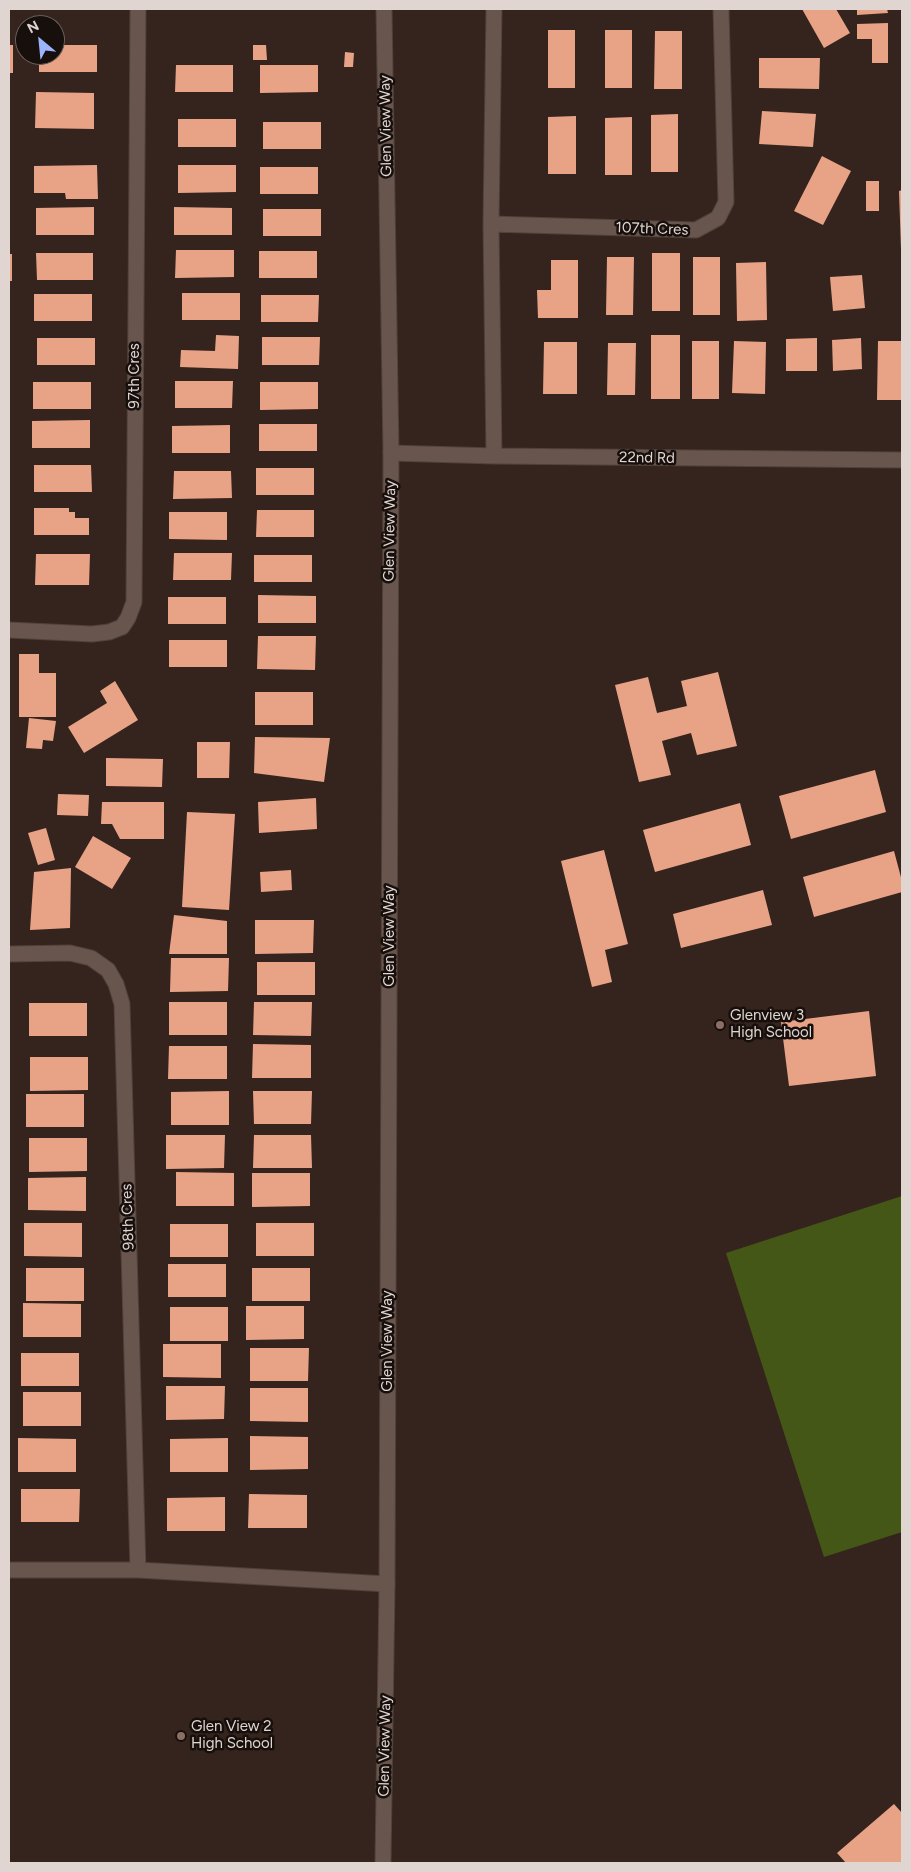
<!DOCTYPE html>
<style>
body{margin:0}
#map{position:relative;width:911px;height:1872px;overflow:hidden;background:#35241d;font-family:Figtree,sans-serif}
canvas{display:block}
.frame{position:absolute;inset:0;border:10px solid #e0d5d0;pointer-events:none}
.north{position:absolute;left:15px;top:15px;width:50px;height:50px;box-sizing:border-box;background:#170f0c;border:1px solid #675e5a;border-radius:50%;rotate:332deg;font-size:14px;font-weight:700;line-height:20px;text-align:center;color:#e0d5d0}
.north::after{content:'';display:block;margin:auto;width:18px;height:22px;background:#9bb4fd;clip-path:polygon(50% 0,100% 100%,50% 72%,0 100%)}
</style>
<div id="map">
<canvas width="911" height="1872"></canvas>
<div class="frame"></div>
<div class="north">N</div>
</div>
<script>
const ctx = document.querySelector('canvas').getContext('2d');
ctx.lineJoin = 'round';
function paint(path, color) { ctx.fillStyle = color; ctx.fill(path, 'evenodd'); }
const poly = rows => new Path2D(rows.map(r => 'M' + r).join(''));
function stroke(path, color, width, dash) { ctx.strokeStyle = color; ctx.lineWidth = width; ctx.lineCap = dash ? 'butt' : 'round'; ctx.setLineDash(dash || []); ctx.stroke(path); }
function write(font, color, halo, rows, align = 'center') {
  ctx.font = font + ' Figtree,sans-serif'; ctx.lineWidth = 5; ctx.setLineDash([]); ctx.textBaseline = 'middle'; ctx.strokeStyle = halo; ctx.fillStyle = color; for (const [text, x, y, turn = 0] of rows) {
    ctx.save(); ctx.translate(x, y); ctx.rotate((+turn || 0) * Math.PI / 180); ctx.textAlign = isNaN(turn) ? turn : align; if (halo) ctx.strokeText(text, 0, 0); ctx.fillText(text, 0, 0); ctx.restore();
  }
}
const green = poly([
 [902,1196,902,1532,824,1557,726,1253]
]);
const building = poly([
 [802,9,836,9,850,33,824,48],
 [857,9,887,9,888,13,857,15],
 [888,23,888,63,872,63,872,39,857,39,857,24],
 [548,30,575,30,575,88,548,88],
 [605,30,632,30,632,88,605,88],
 [655,31,682,31,682,89,654,89],
 [9,45,13,45,13,73,9,73],
 [55,45,97,45,97,72,39,72,39,55,55,55],
 [253,45,266,45,267,60,253,60],
 [345,52,354,53,353,67,344,67],
 [759,58,820,58,819,89,759,88],
 [176,65,233,65,233,92,175,92],
 [260,65,318,65,318,92,260,93],
 [36,92,94,93,94,129,35,128],
 [762,111,816,114,813,147,759,144],
 [678,114,678,172,651,172,651,115],
 [576,116,576,174,548,174,548,117],
 [632,117,632,175,605,175,605,118],
 [178,119,236,119,236,147,178,147],
 [263,122,321,122,321,149,263,149],
 [822,156,851,171,823,225,794,211],
 [97,165,98,199,66,199,65,193,34,193,34,166],
 [178,165,236,165,236,192,178,193],
 [260,167,318,167,318,194,260,194],
 [866,181,879,181,879,211,866,211],
 [902,190,902,249,901,249,899,191],
 [94,207,94,235,36,235,36,208],
 [174,207,232,208,232,235,174,235],
 [263,209,321,209,321,236,263,236],
 [176,250,234,250,234,277,175,278],
 [259,251,317,251,317,278,259,278],
 [36,253,93,253,93,280,37,280],
 [652,253,680,253,680,311,652,311],
 [9,254,12,254,12,281,9,281],
 [607,257,634,257,633,315,606,315],
 [693,257,720,257,720,315,693,315],
 [551,260,578,260,578,318,538,318,537,290,551,290],
 [766,262,767,320,737,321,736,263],
 [862,275,865,308,833,311,830,277],
 [182,293,240,293,240,320,182,320],
 [34,294,92,294,92,321,34,321],
 [261,295,319,295,318,322,261,322],
 [216,335,239,336,238,369,180,367,181,350,215,351],
 [651,335,680,335,680,399,651,399],
 [262,337,320,337,319,365,262,365],
 [37,338,95,338,95,365,37,365],
 [817,338,817,371,786,371,786,339],
 [861,338,862,369,833,371,832,340],
 [692,341,719,341,719,399,692,399],
 [734,341,766,342,765,394,732,393],
 [878,341,902,341,902,400,877,400],
 [544,342,577,342,577,394,543,394],
 [608,343,636,343,635,395,607,395],
 [175,381,233,381,232,408,175,408],
 [33,382,91,382,91,409,33,409],
 [260,382,318,382,318,409,260,410],
 [90,420,90,448,32,448,32,421],
 [259,424,317,424,317,451,259,451],
 [230,425,230,453,172,453,172,426],
 [34,465,91,465,92,492,34,492],
 [256,468,314,468,314,495,256,495],
 [174,471,231,471,232,498,173,499],
 [34,508,69,508,69,512,75,512,75,518,89,518,89,535,34,535],
 [257,510,314,510,314,537,256,537],
 [169,512,227,512,227,540,169,539],
 [174,553,232,553,231,580,173,580],
 [36,554,90,554,89,585,35,585],
 [254,555,312,555,312,582,254,582],
 [258,595,316,596,316,623,258,623],
 [168,597,226,597,226,624,168,624],
 [258,636,316,636,315,670,257,669],
 [169,640,227,640,227,667,169,667],
 [19,654,39,654,39,673,56,673,56,717,19,717],
 [718,672,737,746,697,755,691,733,662,741,671,775,639,782,615,685,648,677,657,713,687,706,681,681],
 [115,681,138,720,84,753,68,727,107,703,100,691],
 [255,692,313,692,313,725,255,725],
 [29,718,56,721,53,741,43,740,42,749,26,748],
 [255,737,330,738,324,782,254,773],
 [197,742,230,742,229,778,197,778],
 [106,758,163,759,162,787,106,786],
 [875,770,886,812,791,839,779,796],
 [58,794,89,795,88,816,57,815],
 [316,798,317,829,259,833,258,802],
 [102,802,164,802,164,839,120,839,112,824,101,824],
 [740,803,751,845,655,872,643,830],
 [187,812,235,814,229,910,182,907],
 [46,828,55,860,38,865,28,833],
 [93,836,131,858,112,889,75,867],
 [604,850,628,944,605,950,612,982,592,987,561,861],
 [894,851,902,881,902,892,814,917,803,877],
 [71,868,70,928,30,930,34,872],
 [291,870,292,890,261,892,260,872],
 [763,890,772,925,681,948,673,914],
 [174,915,227,921,227,954,169,954],
 [255,920,314,920,313,953,255,954],
 [171,958,229,958,228,991,170,992],
 [257,962,315,962,315,995,257,995],
 [169,1002,227,1002,227,1035,169,1035],
 [254,1002,312,1002,311,1036,253,1035],
 [29,1003,87,1003,87,1036,29,1036],
 [869,1011,876,1076,789,1086,781,1022],
 [253,1044,311,1045,311,1078,252,1078],
 [169,1046,227,1046,227,1079,168,1079],
 [30,1057,88,1057,88,1090,30,1091],
 [229,1091,229,1125,171,1125,171,1092],
 [253,1091,312,1091,311,1124,254,1124],
 [26,1094,84,1094,84,1127,26,1127],
 [166,1135,225,1135,224,1168,166,1169],
 [254,1135,311,1135,312,1168,253,1168],
 [29,1138,87,1138,87,1171,29,1172],
 [176,1172,234,1173,234,1206,176,1206],
 [252,1173,310,1173,310,1206,252,1207],
 [86,1177,86,1211,28,1210,28,1178],
 [24,1223,82,1223,82,1257,24,1256],
 [256,1223,314,1223,314,1256,256,1256],
 [170,1224,228,1224,228,1257,170,1257],
 [168,1264,226,1264,226,1297,168,1297],
 [26,1268,84,1268,84,1301,26,1301],
 [252,1268,310,1268,310,1301,252,1301],
 [23,1303,81,1304,81,1337,23,1337],
 [246,1306,304,1306,304,1339,246,1340],
 [170,1307,228,1307,228,1341,170,1341],
 [163,1344,221,1344,221,1378,163,1377],
 [250,1348,309,1348,308,1381,250,1381],
 [21,1353,79,1353,79,1386,21,1386],
 [166,1386,225,1386,224,1419,166,1420],
 [250,1388,308,1388,308,1422,250,1421],
 [23,1392,81,1392,81,1426,23,1426],
 [250,1436,308,1437,308,1469,250,1470],
 [18,1438,76,1439,76,1472,18,1472],
 [228,1438,228,1472,170,1472,170,1439],
 [21,1489,80,1489,79,1522,21,1522],
 [249,1494,307,1495,307,1528,248,1528],
 [225,1497,225,1531,167,1531,167,1498],
 [894,1804,902,1813,902,1863,846,1863,837,1853]
]);
const street = poly([
 [491,224,696,230,718,218,726,202,721,9],
 [391,453,494,456,902,460],
 [494,456,491,224,494,9],
 [9,630,92,634,109,632,122,627,128,618,134,602,138,9],
 [9,954,70,953,91,958,108,970,116,984,122,1004,138,1570],
 [9,1570,138,1570,387,1584]
]);
const secondary = poly([
 [383,1863,387,1584,391,453,384,9]
]);
const markers = [
 [720,1025,5,"#8d6e63"],
 [181,1736,5,"#8d6e63"]
];
const streetNames = [
 ["Glen View Way",386,126,-91],
 ["107th Cres",652,229,2],
 ["97th Cres",135,376,-90],
 ["22nd Rd",647,458,1],
 ["Glen View Way",390,531,-89],
 ["Glen View Way",390,936,-90],
 ["98th Cres",128,1217,-92],
 ["Glen View Way",388,1341,-90],
 ["Glen View Way",385,1746,-89]
];
const poiNames = [
 ["Glenview 3",730,1016],
 ["High School",730,1033],
 ["Glen View 2",191,1727],
 ["High School",191,1744]
];
paint(green, '#455717');
paint(building, '#e8a387');
stroke(street, '#4f413b', 17);
stroke(secondary, '#4f413b', 17);
stroke(street, '#68554d', 15);
stroke(secondary, '#68554d', 15);
for (const [x, y, r, color] of markers) { const dot = new Path2D(); dot.arc(x, y, r, 0, 2 * Math.PI); ctx.fillStyle = color; ctx.fill(dot); stroke(dot, '#170f0c', 2); }
write('15px', '#e0d5d0', '#170f0c', streetNames);
write('15px', '#e0d5d0', '#170f0c', poiNames, 'left');
</script>
